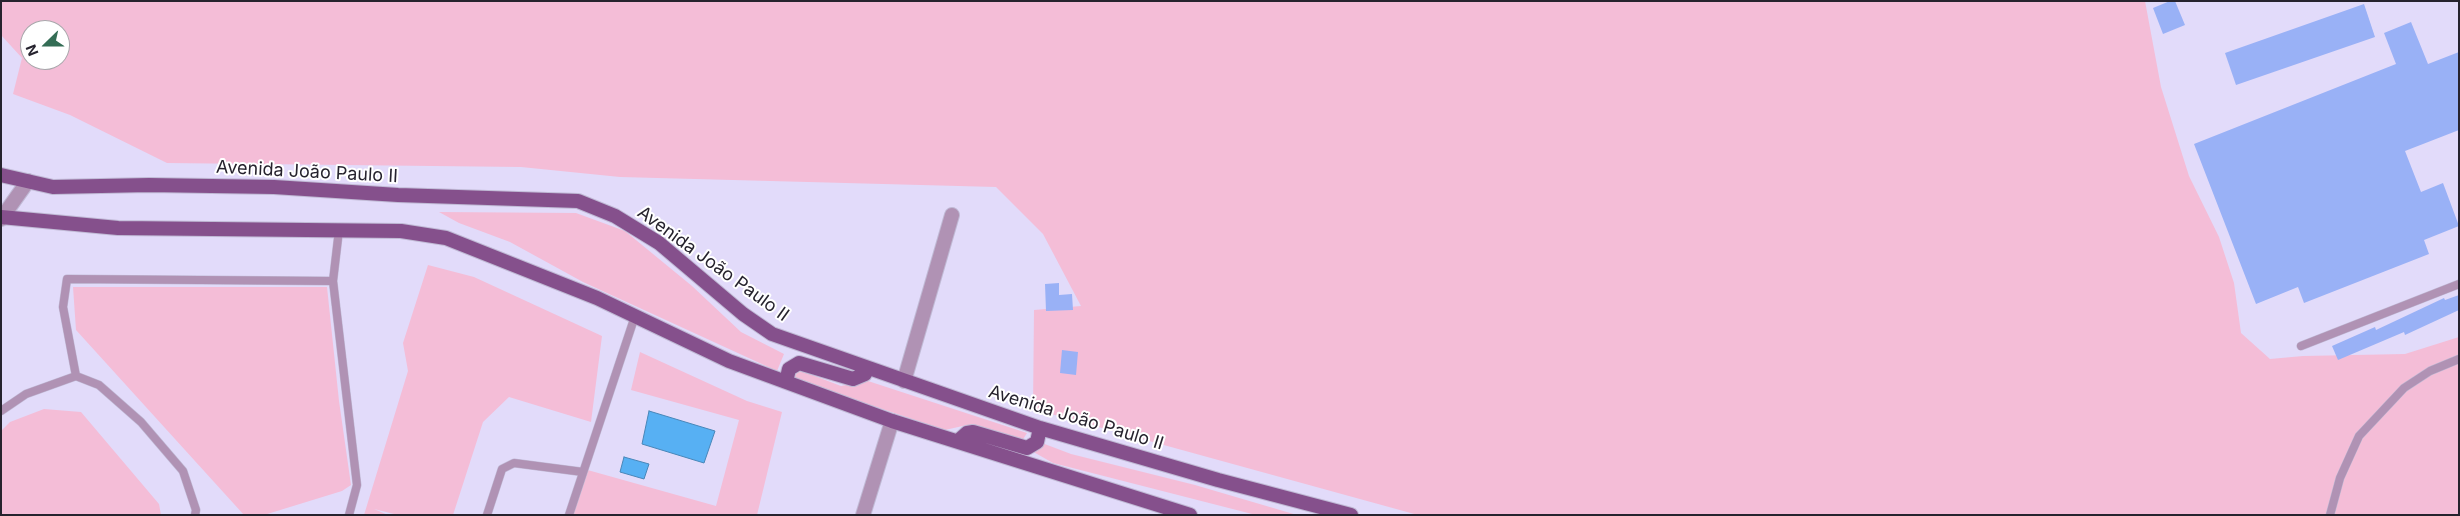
<!DOCTYPE html>
<meta charset="utf-8">
<style>
body{margin:0}
#map{position:relative;width:2460px;height:516px;overflow:hidden;background:#e2dbfa;font-family:Inter,sans-serif}
canvas{display:block}
.frame{position:absolute;inset:0;border:2px solid #26232e;pointer-events:none}
.north{position:absolute;left:20px;top:20px;width:50px;height:50px;box-sizing:border-box;background:#fff;border:1px solid #a8a7ab;border-radius:50%;rotate:248deg;font-size:14px;font-weight:700;line-height:20px;text-align:center;color:#26232e}
.north::after{content:'';display:block;margin:auto;width:18px;height:22px;background:#346d55;clip-path:polygon(50% 0,100% 100%,50% 72%,0 100%)}
</style>
<div id="map">
<canvas width="2460" height="516"></canvas>
<div class="frame"></div>
<div class="north">N</div>
</div>
<script>
const ctx = document.querySelector('canvas').getContext('2d');
ctx.lineJoin = 'round';
function paint(path, color) { ctx.fillStyle = color; ctx.fill(path, 'evenodd'); }
const poly = rows => new Path2D(rows.map(r => 'M' + r).join(''));
function stroke(path, color, width, dash) { ctx.strokeStyle = color; ctx.lineWidth = width; ctx.lineCap = dash ? 'butt' : 'round'; ctx.setLineDash(dash || []); ctx.stroke(path); }
function write(font, color, halo, rows, align = 'center') {
  ctx.font = font + ' Inter,sans-serif'; ctx.lineWidth = 4; ctx.setLineDash([]); ctx.textBaseline = 'middle'; ctx.strokeStyle = halo; ctx.fillStyle = color; for (const [text, x, y, turn = 0] of rows) {
    ctx.save(); ctx.translate(x, y); ctx.rotate((+turn || 0) * Math.PI / 180); ctx.textAlign = isNaN(turn) ? turn : align; if (halo) ctx.strokeText(text, 0, 0); ctx.fillText(text, 0, 0); ctx.restore();
  }
}
const green = poly([
 [1,1,2145,1,2161,87,2189,176,2219,237,2234,283,2241,333,2270,359,2303,356,2405,354,2459,337,2459,515,1418,515,1033,409,1034,310,1081,306,1043,234,996,187,620,177,521,167,167,163,70,115,13,94,22,58,1,35],
 [30,30,60,30,60,60,30,60],
 [439,212,576,213,625,231,692,286,741,332,784,354,777,371,583,282,510,242,459,223],
 [428,265,474,277,602,336,591,422,509,397,483,422,453,515,398,515,374,509,388,515,364,515,408,371,403,343],
 [73,287,327,287,339,401,351,485,342,491,264,515,244,515,76,330],
 [640,352,747,401,782,412,757,515,570,515,584,469,716,506,739,420,631,390],
 [799,370,841,386,868,381,1027,433,1022,441,967,425,945,430,793,379],
 [44,409,81,412,159,504,161,515,1,515,1,431,10,422],
 [1042,443,1071,454,1195,485,1297,515,1256,515,1053,463,1030,450]
]);
const water = poly([
 [649,411,715,431,704,463,642,444,649,411],
 [624,457,649,464,644,479,620,472,624,457]
]);
const building = poly([
 [2170,1,2175,1,2185,25,2163,34,2153,8],
 [2364,4,2375,37,2236,85,2225,53],
 [2411,22,2428,64,2459,52,2459,130,2405,151,2421,192,2443,183,2459,226,2424,240,2429,254,2304,303,2298,287,2256,304,2194,144,2396,64,2384,33],
 [1059,283,1059,295,1072,294,1073,310,1046,311,1045,284],
 [2459,295,2459,310,2405,335,2404,332,2338,360,2332,346,2375,327,2376,330,2444,298,2445,300],
 [1062,350,1078,352,1076,375,1060,373]
]);
const service = poly([
 [333,281,339,230],
 [2301,346,2459,284],
 [76,376,63,307,67,279,333,281,357,485,349,515],
 [1,411,26,394,76,376,99,385,141,422,183,471,196,510,195,515],
 [487,515,502,469,514,463,583,472],
 [569,515,635,316],
 [2330,515,2340,478,2359,436,2404,388,2430,371,2459,359]
]);
const minor = poly([
 [1,219,28,181],
 [904,381,952,215],
 [863,515,892,421]
]);
const primary = poly([
 [1,175,53,187,149,185,274,187,398,195,578,201,615,216,659,243,743,314,772,334,1040,428,1218,480,1351,515],
 [1,217,118,228,401,231,446,238,597,298,729,361,892,421,1190,515],
 [786,382,789,369,799,363,853,379,865,374,867,369],
 [958,441,967,433,973,432,1027,448,1037,442,1040,428]
]);
const streetNames = [
 ["Avenida João Paulo II",307,172,3],
 ["Avenida João Paulo II",713,264,36],
 ["Avenida João Paulo II",1076,418,17]
];
paint(green, '#f4bdd7');
paint(water, '#57b0f3');
stroke(water, '#4886b8', 1);
paint(building, '#99b1f6');
stroke(service, '#c0bad5', 9);
stroke(minor, '#c0bad5', 16);
stroke(primary, '#c0bad5', 16);
stroke(service, '#b092b4', 8);
stroke(minor, '#b092b4', 14);
stroke(primary, '#85508c', 14);
write('18px', '#26232e', '#fff', streetNames);
</script>
